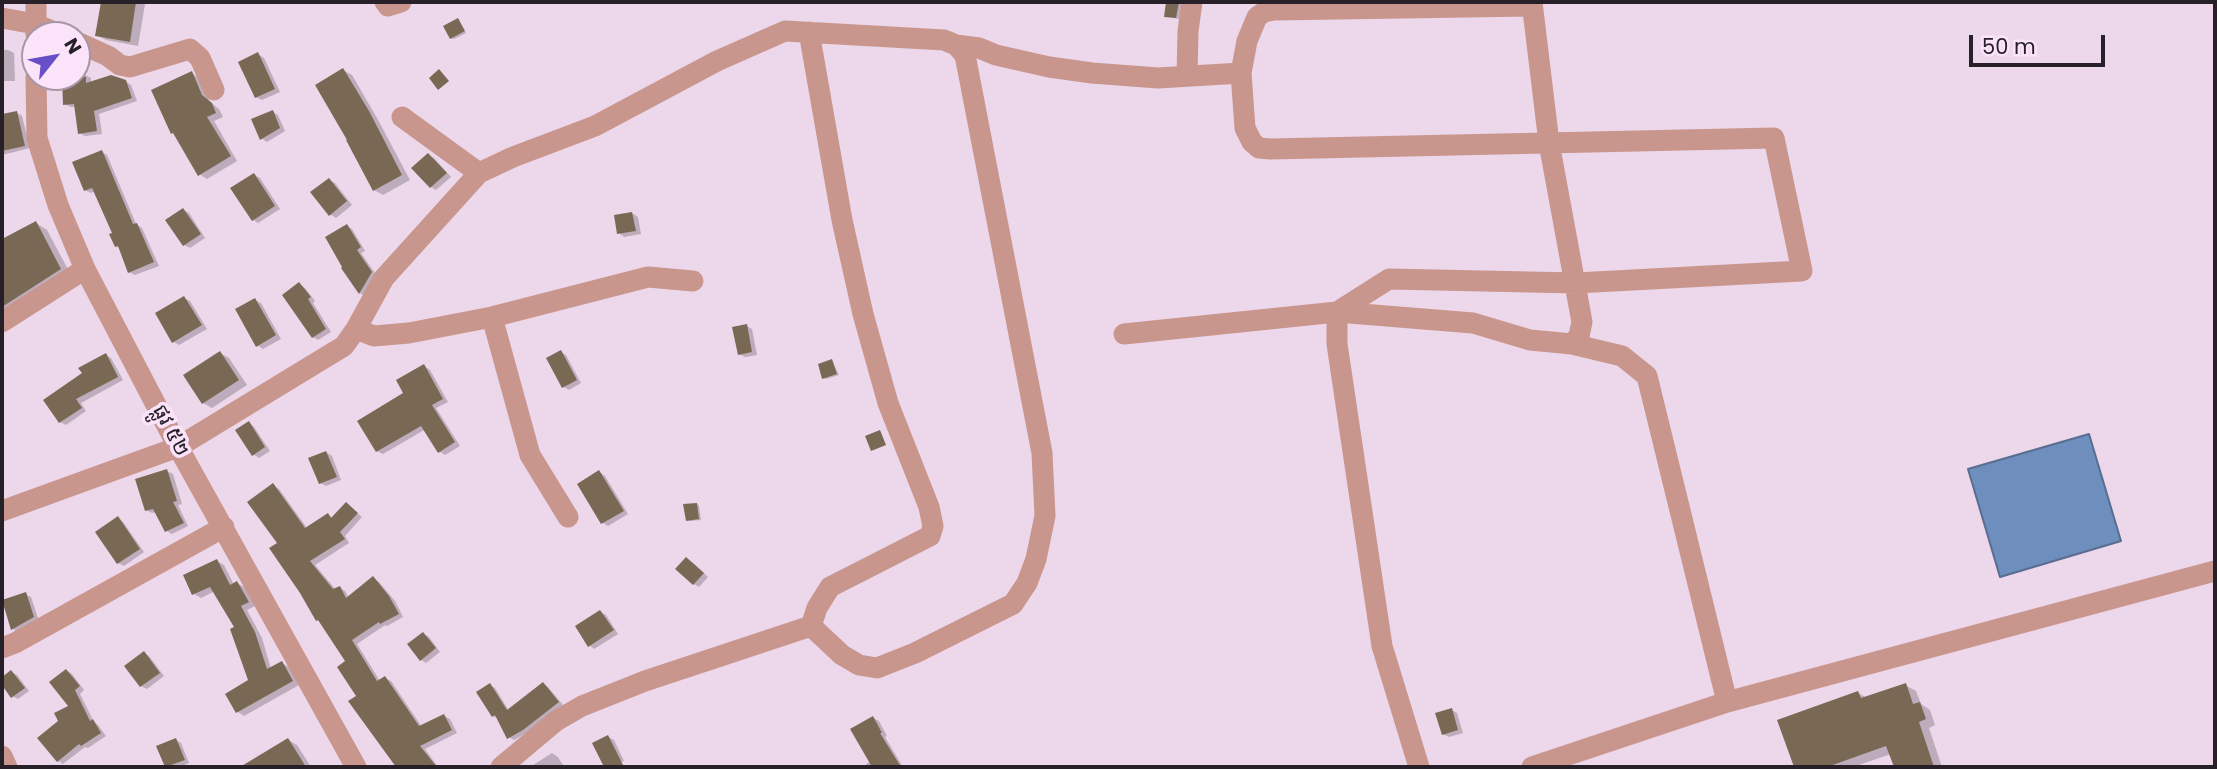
<!DOCTYPE html>
<meta charset="utf-8">
<style>
body{margin:0}
#map{position:relative;width:2217px;height:769px;overflow:hidden;background:#edd7eb;font-family:Poppins,sans-serif}
canvas{display:block}
.frame{position:absolute;inset:0;border:4px solid #282028;pointer-events:none}
.north{position:absolute;left:21px;top:21px;width:70px;height:70px;box-sizing:border-box;background:#fbe4f9;border:2px solid #a796a5;border-radius:50%;rotate:59deg;font-size:19px;font-weight:700;line-height:28px;text-align:center;color:#282028}
.north::after{content:'';display:block;margin:auto;width:24px;height:32px;background:#684fc8;clip-path:polygon(50% 0,100% 100%,50% 72%,0 100%)}
.scale{position:absolute;left:1969px;top:35px;width:136px;height:32px;box-sizing:border-box;border:4px solid #282028;border-top:0;padding-left:9px;font-size:21px;line-height:24px;white-space:nowrap;color:#282028;-webkit-text-stroke:5px #fbe4f9;paint-order:stroke}
</style>
<div id="map">
<canvas width="2217" height="769"></canvas>
<div class="frame"></div>
<div class="north">N</div>
<div class="scale">50 m</div>
</div>
<script>
const ctx = document.querySelector('canvas').getContext('2d');
ctx.lineJoin = 'round';
function paint(path, color) { ctx.fillStyle = color; ctx.fill(path, 'evenodd'); }
const poly = rows => new Path2D(rows.map(r => 'M' + r).join(''));
function stroke(path, color, width, dash) { ctx.strokeStyle = color; ctx.lineWidth = width; ctx.lineCap = dash ? 'butt' : 'round'; ctx.setLineDash(dash || []); ctx.stroke(path); }
function write(font, color, halo, rows, align = 'center') {
  ctx.font = font + ' Poppins,"Noto Sans Khmer",sans-serif'; ctx.lineWidth = 7; ctx.setLineDash([]); ctx.textBaseline = 'middle'; ctx.strokeStyle = halo; ctx.fillStyle = color; for (const [text, x, y, turn = 0] of rows) {
    ctx.save(); ctx.translate(x, y); ctx.rotate((+turn || 0) * Math.PI / 180); ctx.textAlign = isNaN(turn) ? turn : align; if (halo) ctx.strokeText(text, 0, 0); ctx.fillText(text, 0, 0); ctx.restore();
  }
}
const water = poly([
 [2089,434,2121,541,2000,577,1968,469,2089,434]
]);
const shadow = poly([
 [102,2,141,2,145,4,138,46,106,40,97,35],
 [1167,2,1182,2,1179,19,1166,16],
 [458,20,466,33,454,39,451,38],
 [2,50,8,50,14,53,15,81,2,81],
 [258,54,264,58,280,92,262,100,256,97],
 [343,70,352,75,377,118,410,180,383,195,374,190],
 [191,73,199,78,210,102,219,109,223,117,214,121,237,161,207,179,199,174],
 [85,75,91,78,91,83,125,81,131,85,137,101,99,114,102,134,85,136,79,133,76,107,71,107,65,104,63,77],
 [273,112,278,115,285,131,267,142,261,138],
 [17,113,22,116,30,148,2,155,2,116],
 [102,152,107,155,136,224,142,228,159,266,135,275,129,272,120,248,116,246,114,233,95,191,91,193,85,190],
 [428,155,434,158,451,177,436,190,431,187],
 [254,175,260,178,280,209,258,223,253,220],
 [329,180,335,183,352,205,336,218,330,214],
 [183,210,189,213,205,238,190,248,184,245,168,220],
 [632,213,638,217,641,234,624,237,619,233],
 [36,223,47,230,71,275,2,322,2,241],
 [347,226,352,229,365,251,361,253,377,276,365,296,360,293,343,269],
 [299,284,305,288,315,301,313,303,331,332,318,340,313,337],
 [184,298,190,301,207,329,179,345,174,342],
 [255,300,261,303,281,339,263,349,257,345],
 [747,326,752,329,757,355,745,357,739,354],
 [561,352,566,355,581,383,569,390,564,387],
 [220,353,229,358,247,385,212,408,203,403],
 [106,355,111,358,123,380,81,403,86,411,66,425,60,422,84,374],
 [832,361,839,375,826,379,824,378],
 [424,366,430,370,448,402,436,408,460,446,445,455,440,452,426,429,383,454,377,451,406,394],
 [249,423,254,427,270,451,259,458,253,454],
 [326,452,332,456,341,480,326,486,320,483],
 [167,471,173,474,182,504,178,505,188,526,172,534,167,531,157,512,152,513,146,510],
 [599,472,605,476,628,514,608,526,603,523],
 [273,485,279,489,307,528,328,515,333,518,346,504,362,517,345,536,349,543,315,565,336,590,340,588,345,591,349,598,373,578,379,582,395,601,403,617,387,626,385,625,357,644,380,681,385,678,391,681,422,727,444,716,450,719,457,733,425,749,438,767,397,767,350,702,358,696,348,662,322,623,317,620,279,544],
 [697,504,699,506,701,520,690,521,687,520],
 [118,518,123,522,144,552,124,566,118,563],
 [217,561,224,565,234,585,237,583,244,587,255,606,247,610,262,638,271,669,282,663,289,667,299,685,244,716,238,712,227,694,250,681,237,627,215,591,201,598,194,594],
 [692,562,708,577,699,587,694,584],
 [25,594,31,597,39,621,18,632,13,629],
 [601,612,606,615,618,634,594,649,589,645],
 [423,634,429,637,440,652,426,663,421,660],
 [144,653,149,656,164,676,147,689,141,686],
 [67,671,72,674,84,690,80,694,94,722,98,725,106,736,88,748,85,747,63,764,58,761,71,707],
 [11,672,17,675,29,691,18,699,12,696,2,682,2,679],
 [543,684,548,687,563,705,528,732,514,740,509,737,499,719,493,716,490,685,495,688,509,711],
 [1905,685,1916,691,1921,704,1930,710,1935,725,1929,728,1942,767,1895,767,1891,754,1853,767,1796,767,1780,721,1858,693,1867,698],
 [1452,710,1457,713,1463,733,1449,737,1443,734],
 [873,718,879,721,887,736,885,737,903,767,868,767,866,764,871,761],
 [608,737,614,740,624,761,610,767,604,764],
 [176,740,181,743,189,763,179,767,168,767,159,747],
 [288,740,297,745,311,767,255,767,252,762],
 [552,753,558,757,564,767,530,767]
]);
const building = poly([
 [101,2,136,2,130,42,95,36],
 [1166,2,1179,2,1176,18,1164,17],
 [458,18,465,31,450,39,443,26],
 [258,52,275,89,255,98,238,62],
 [343,68,369,111,402,175,373,191,346,140,347,140,315,85],
 [439,69,449,81,438,90,429,78],
 [192,71,202,95,212,103,216,113,207,117,231,156,198,176,173,133,171,134,151,90],
 [111,75,126,80,132,98,94,111,97,131,78,134,74,104,63,105,62,77,86,77,86,83],
 [273,110,280,128,260,140,251,119],
 [17,111,25,146,2,151,2,114],
 [102,150,133,224,137,223,154,262,128,273,118,246,115,247,109,234,112,233,92,188,84,191,72,162],
 [428,153,447,173,430,188,411,168],
 [254,173,275,206,252,221,230,188],
 [329,178,347,201,329,216,310,192],
 [183,208,201,234,183,246,165,220],
 [632,212,636,231,617,234,614,215],
 [36,221,61,269,2,307,2,239],
 [347,224,361,247,357,250,372,272,359,294,341,268,342,267,325,237],
 [299,282,311,297,308,299,326,329,312,338,282,295],
 [184,296,202,325,172,343,155,313],
 [255,298,276,335,256,347,235,309],
 [747,324,752,352,738,355,732,327],
 [561,350,577,380,562,388,546,358],
 [220,351,239,380,202,404,183,375],
 [106,353,118,377,76,399,82,408,59,423,43,400,82,373,78,368],
 [832,359,837,374,822,379,818,364],
 [424,364,443,399,432,405,455,442,438,453,421,426,376,452,357,421,403,393,396,380],
 [249,421,265,447,252,456,235,430],
 [880,430,886,445,871,451,865,436],
 [326,451,337,477,319,484,308,458],
 [167,469,177,501,173,502,184,523,165,532,153,509,145,511,135,479],
 [599,470,624,511,601,524,577,484],
 [273,483,305,528,328,513,331,518,346,502,358,513,340,532,345,539,310,561,333,589,340,586,346,598,373,576,389,596,399,614,380,624,379,622,352,640,377,681,385,676,419,726,444,714,452,730,420,746,437,767,396,767,348,701,356,696,337,667,345,661,318,620,316,621,300,593,269,548,277,543,247,502],
 [697,503,699,519,686,521,683,504],
 [118,516,140,549,117,564,95,532],
 [686,557,704,573,693,585,675,569],
 [217,559,230,585,237,581,249,602,241,606,255,632,267,669,282,661,293,681,236,713,225,694,248,680,230,629,234,627,210,587,192,595,183,575],
 [26,592,34,617,11,630,2,600],
 [600,610,614,630,588,647,575,626],
 [423,632,436,648,420,661,407,644],
 [144,651,160,673,140,687,124,666],
 [66,669,80,686,75,690,90,721,93,719,101,733,81,746,79,744,57,762,37,738,58,721,54,713,68,706,49,682],
 [11,670,25,688,11,698,2,685,2,677],
 [543,682,559,702,523,730,507,739,495,715,492,717,476,692,490,683,507,710],
 [1906,683,1913,704,1920,702,1926,719,1919,722,1934,767,1894,767,1886,746,1827,767,1794,767,1777,720,1858,691,1861,698],
 [1452,708,1458,730,1442,735,1435,713],
 [873,716,882,733,880,733,901,767,872,767,850,729],
 [608,735,624,767,604,767,592,743],
 [176,738,185,760,165,767,156,746],
 [288,738,306,767,240,767]
]);
const minor = poly([
 [385,2,388,6,401,2],
 [1532,2,1549,143,1582,322,1579,336,1572,344],
 [2,18,35,24,61,35],
 [809,32,842,220,863,314,888,403,929,507,933,526,930,536,830,587,817,608,811,626,842,655,859,665,877,668,915,653,1013,604,1027,583,1036,559,1045,516,1042,453,965,55,956,45],
 [36,35,36,2],
 [77,42,108,56,120,65,130,67,190,49,200,58,214,90],
 [1187,76,1188,31,1192,2],
 [36,77,37,138,58,205,85,269,178,447,356,767],
 [402,117,479,173],
 [492,317,530,455,568,517],
 [2,322,85,269],
 [356,329,384,278,479,173,513,157,595,126,717,61,785,31,944,40,956,45,979,48,996,55,1049,67,1092,73,1158,78,1241,73],
 [1124,334,1337,312,1473,323,1530,340,1572,344,1622,356,1647,376,1727,702],
 [2,511,178,447,344,346,356,329,374,336,409,333,492,317,648,277,693,281],
 [2,648,15,643,224,527],
 [2,756,7,767],
 [501,767,556,721,582,706,645,681,811,626],
 [1419,767,1382,646,1337,344,1337,312,1389,279,1576,283,1802,271,1774,138,1271,149,1259,148,1252,142,1245,128,1241,73,1247,41,1257,17,1264,12,1274,10,1532,6],
 [1532,767,1727,702,2215,571]
]);
const streetNames = [
 ["ផ្លូវ ៥២",170,431,62]
];
paint(water, '#6e8ebd');
stroke(water, '#596d90', 2);
paint(shadow, '#0003');
paint(building, '#796954');
stroke(minor, '#c9968d', 21);
write('21px', '#282028', '#fbe4f9', streetNames);
</script>
